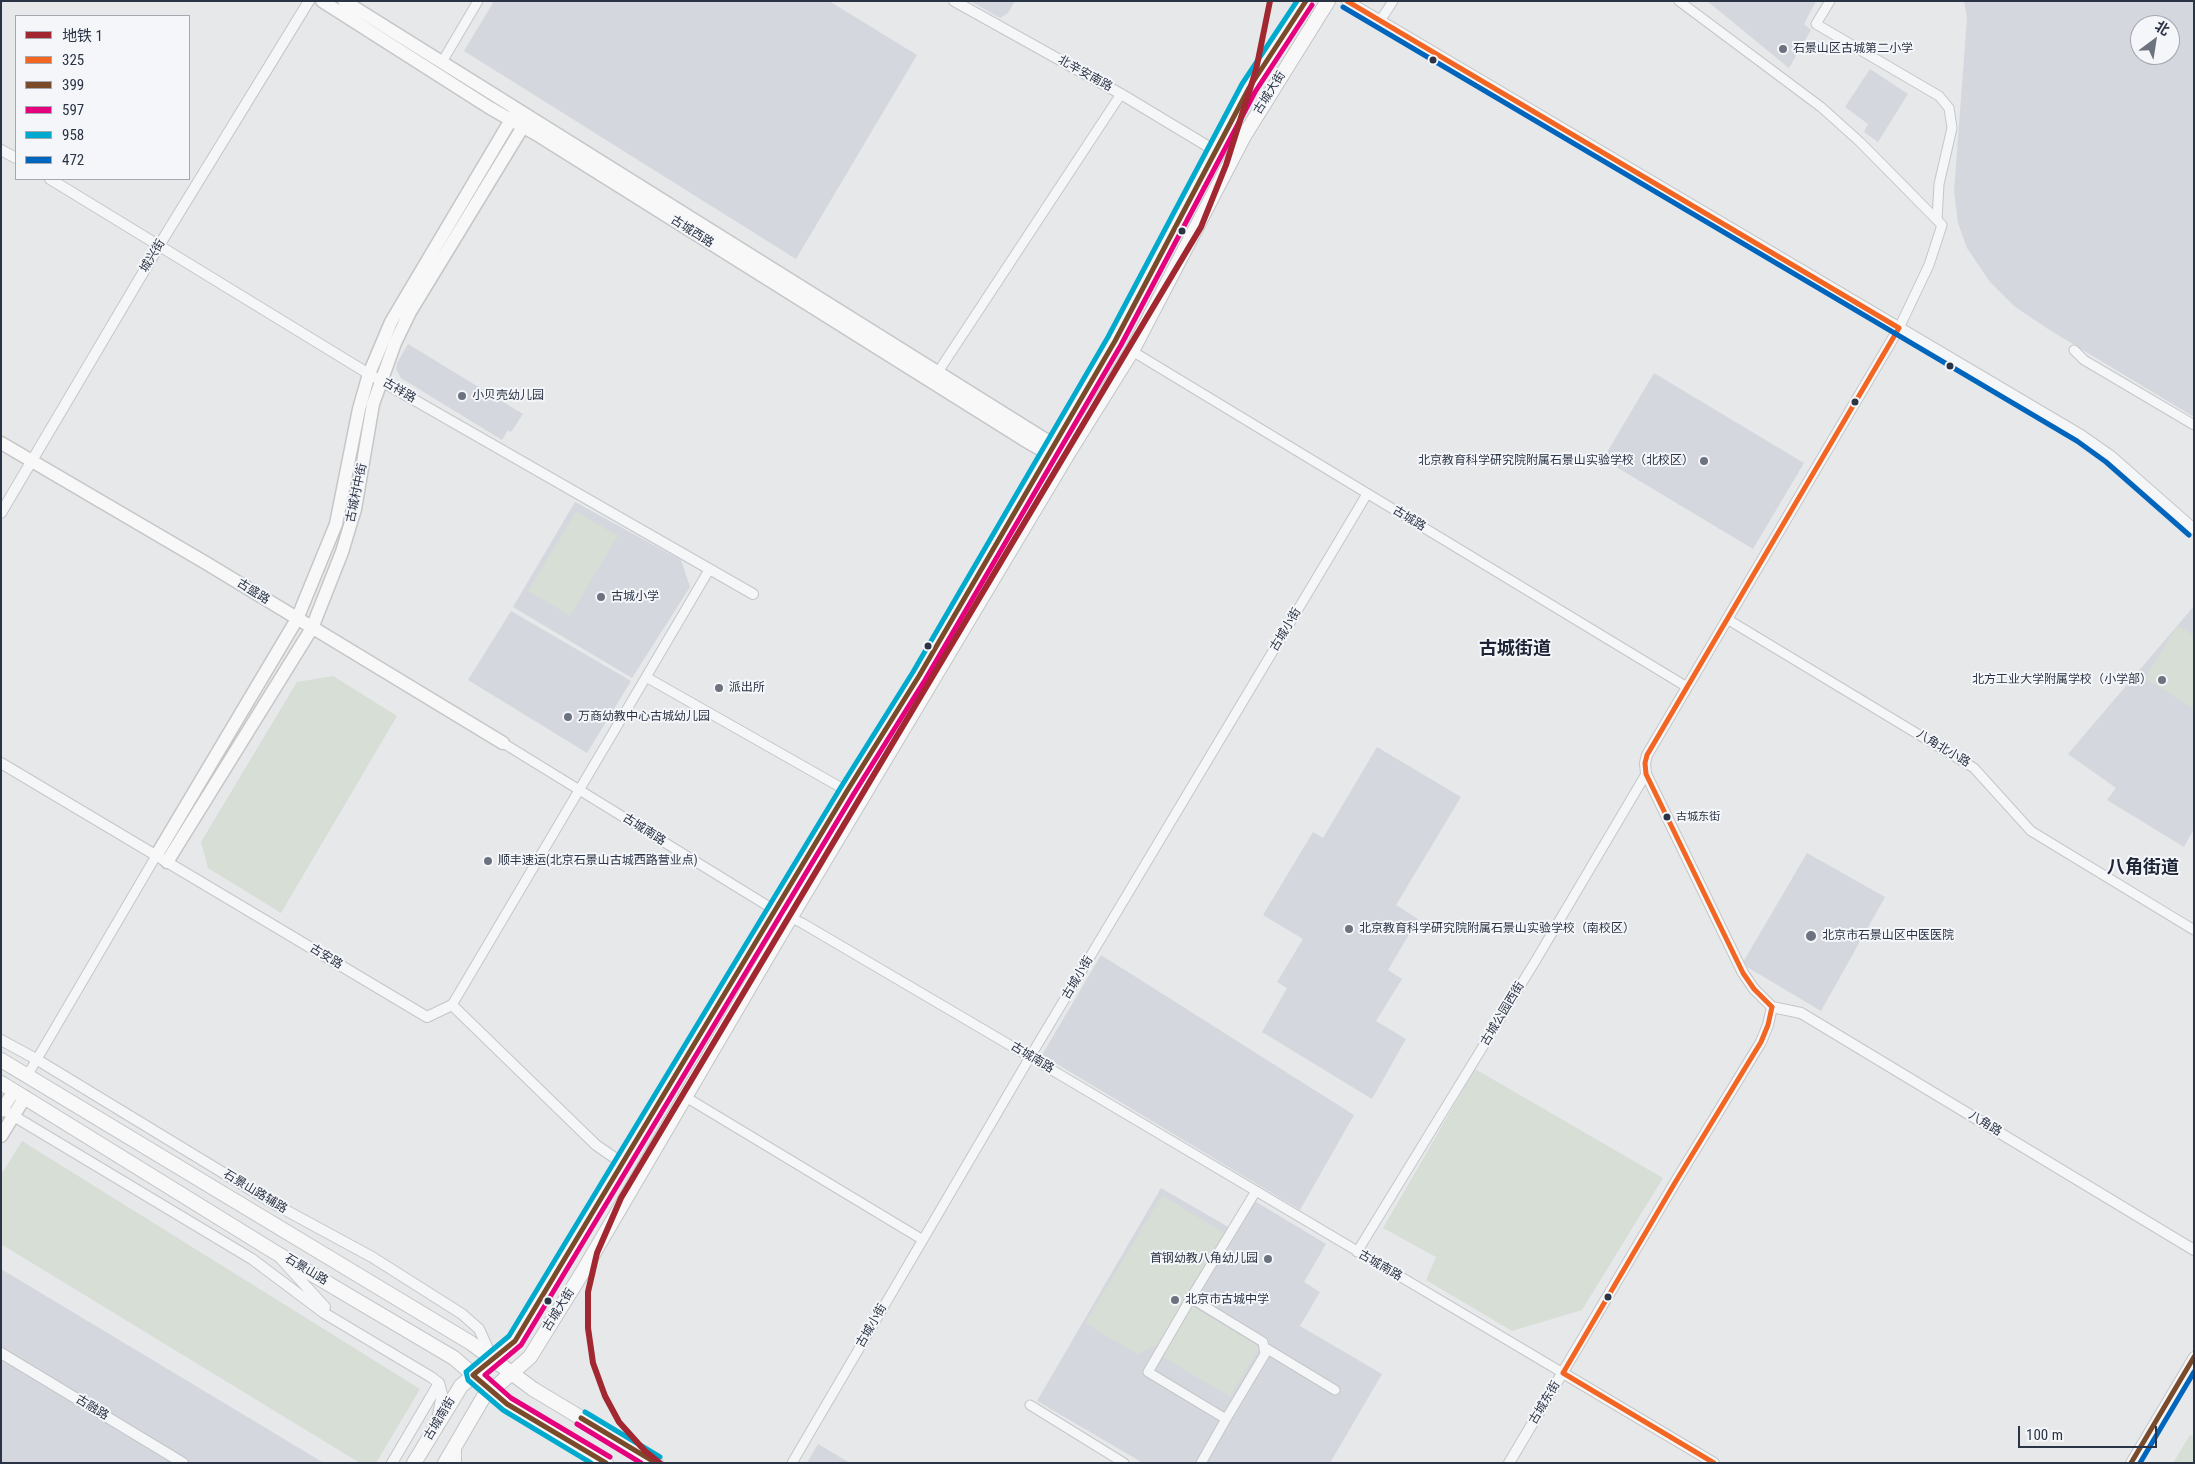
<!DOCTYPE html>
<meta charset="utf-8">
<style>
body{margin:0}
#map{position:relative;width:2195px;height:1464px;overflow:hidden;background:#e6e8ea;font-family:"Roboto Condensed","Noto Sans SC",sans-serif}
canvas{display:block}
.frame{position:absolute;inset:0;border:2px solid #2b3445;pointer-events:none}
.legend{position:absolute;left:15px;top:15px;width:175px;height:165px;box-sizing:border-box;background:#f4f6f9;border:1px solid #a4a8b1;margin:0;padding:6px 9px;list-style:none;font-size:15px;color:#2b3445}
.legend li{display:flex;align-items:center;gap:10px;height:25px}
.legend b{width:25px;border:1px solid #a4a8b1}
.north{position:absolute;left:2130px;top:15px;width:50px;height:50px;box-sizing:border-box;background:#f4f6f9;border:1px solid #a4a8b1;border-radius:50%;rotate:31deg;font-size:14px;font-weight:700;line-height:20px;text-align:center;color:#2b3445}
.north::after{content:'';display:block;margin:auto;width:18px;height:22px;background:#6c737f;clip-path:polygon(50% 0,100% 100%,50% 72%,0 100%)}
.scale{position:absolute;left:2018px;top:1426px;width:139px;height:22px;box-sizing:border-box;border:2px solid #2b3445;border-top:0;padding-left:6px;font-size:15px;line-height:18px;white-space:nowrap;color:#2b3445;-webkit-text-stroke:4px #f4f6f9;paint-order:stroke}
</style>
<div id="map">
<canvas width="2195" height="1464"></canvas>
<div class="frame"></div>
<ul class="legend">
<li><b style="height:6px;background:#a12830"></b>地铁 1</li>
<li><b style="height:6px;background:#f26522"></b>325</li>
<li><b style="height:6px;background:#7a4b2a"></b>399</li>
<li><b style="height:6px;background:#e5007d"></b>597</li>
<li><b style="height:6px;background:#00a9ce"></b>958</li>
<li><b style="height:6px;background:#0065bd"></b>472</li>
</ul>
<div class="north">北</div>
<div class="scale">100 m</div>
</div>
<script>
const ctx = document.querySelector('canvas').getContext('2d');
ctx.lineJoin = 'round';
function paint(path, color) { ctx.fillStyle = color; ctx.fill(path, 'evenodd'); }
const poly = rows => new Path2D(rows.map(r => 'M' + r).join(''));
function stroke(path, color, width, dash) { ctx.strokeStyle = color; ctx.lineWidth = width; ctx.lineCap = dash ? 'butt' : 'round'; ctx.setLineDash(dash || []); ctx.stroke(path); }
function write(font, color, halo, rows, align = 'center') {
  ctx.font = font + ' "Roboto Condensed","Noto Sans SC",sans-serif'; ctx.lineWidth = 4; ctx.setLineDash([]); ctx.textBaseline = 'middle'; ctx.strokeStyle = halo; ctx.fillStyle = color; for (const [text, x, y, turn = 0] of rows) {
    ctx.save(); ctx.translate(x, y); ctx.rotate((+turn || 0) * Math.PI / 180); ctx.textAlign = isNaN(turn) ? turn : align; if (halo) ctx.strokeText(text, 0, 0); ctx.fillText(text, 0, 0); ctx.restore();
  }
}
const built = poly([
 [494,1,829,1,917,55,796,259,464,51],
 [970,1,1015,1,1008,13,1000,18],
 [1707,1,1816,1,1804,24,1811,30,1789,68],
 [1964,1,2194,1,2194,417,2048,329,2014,306,1990,282,1967,248,1958,223,1954,192,1967,18],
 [2140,25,2170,25,2170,55,2140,55],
 [1870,69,1908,94,1878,142,1864,132,1868,124,1845,107],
 [408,344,523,414,511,432,508,430,502,440,401,378,396,369,397,363],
 [1654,373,1804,463,1753,549,1603,459],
 [575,502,681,560,690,587,632,678,513,607],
 [2194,606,2194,829,2184,847,2107,800,2116,788,2068,754],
 [511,611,631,681,587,753,468,680],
 [1377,747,1461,797,1396,905,1418,919,1388,970,1402,979,1376,1021,1406,1039,1372,1099,1262,1032,1287,988,1277,982,1303,939,1263,915,1313,832,1323,838],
 [1807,853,1885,897,1821,1011,1742,964],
 [1101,955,1354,1115,1300,1210,1042,1055],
 [1161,1188,1230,1228,1248,1197,1326,1244,1304,1282,1320,1292,1300,1326,1382,1374,1330,1463,1143,1463,1037,1401],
 [1,1269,324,1463,1,1463],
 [818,1444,850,1463,807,1463]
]);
const green = poly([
 [576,511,618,536,570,616,528,591],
 [2178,625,2194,636,2194,709,2145,678],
 [333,676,397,716,281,913,208,868,201,842,297,682],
 [1475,1069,1663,1178,1582,1310,1512,1331,1426,1280,1436,1257,1383,1228],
 [22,1141,420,1389,376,1463,360,1463,1,1244,1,1175],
 [1162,1195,1226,1234,1159,1344,1137,1354,1085,1323],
 [1190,1305,1260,1347,1230,1397,1160,1355],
 [2190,1435,2194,1437,2194,1463,2173,1463]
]);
const minor = poly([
 [1679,1,1821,107,1860,142,1942,225,1929,265,1899,328],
 [1830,1,1816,24,1939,96,1949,108,1952,128,1939,184,1937,220],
 [1380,21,1393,1],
 [442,62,478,1],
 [2074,350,2084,360,2194,425],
 [1132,351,1687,687],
 [938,372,1121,94],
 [709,570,646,677,847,791],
 [1727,619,1974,768,2031,831,2194,930],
 [503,743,776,911,802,923,1030,1057,1563,1373],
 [452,1005,646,677],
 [27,1076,156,856],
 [684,1096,923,1240],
 [1357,1252,1536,960,1646,774],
 [1191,1298,1263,1342,1265,1354,1226,1419,1148,1372,1191,1298,1256,1191],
 [1264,1347,1335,1390],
 [1030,1405,1124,1463],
 [792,1463,1030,1057,1367,494],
 [1201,1463,1226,1419]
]);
const tertiary = poly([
 [954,1,1121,94,1214,150],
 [1347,1,2081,435,2111,456,2194,529],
 [1,150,16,158],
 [50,179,369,374,753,594],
 [1899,328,1647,755,1645,763,1646,774,1743,973,1754,989,1772,1007,1801,1013,2194,1250],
 [1,513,160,244,309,1],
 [1,763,427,1017,452,1005,596,1145,622,1163],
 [1,1040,36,1059,276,1205,372,1257,462,1314,479,1329,492,1358],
 [7,1112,252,1259,324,1313,431,1377,439,1383,442,1394,437,1420],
 [281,1259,325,1307],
 [1,1353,183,1463],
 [1563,1373,1714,1463],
 [456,1444,456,1463],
 [392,1463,439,1383],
 [1509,1463,1676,1181,1761,1042,1768,1025,1772,1007],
 [2131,1463,2194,1357]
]);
const secondary = poly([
 [322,1,490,108,536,134,1026,441,1063,462],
 [344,1,1043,438,1069,452],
 [1,443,206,563,503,743],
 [156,856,297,619,336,524,359,409,369,374,391,322,515,113],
 [167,862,312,628,342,552,355,509,373,404,395,343,410,312,527,120],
 [1,1111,14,1091],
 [1,1136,25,1097]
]);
const primary = poly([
 [1,1060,471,1343,533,1389,656,1463],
 [1,1083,273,1251,454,1358,507,1404,606,1463],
 [414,1463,461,1386,515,1341,847,791,919,676,1115,341,1249,88,1306,1],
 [445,1463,483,1398,530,1357,582,1273,780,935,1069,452,1132,351,1244,136,1328,1]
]);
const bus1 = poly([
 [1347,1,1899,328],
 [1772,1007,1754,989,1743,973,1646,774,1645,763,1647,755,1899,328],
 [1563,1373,1676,1181,1761,1042,1768,1025,1772,1007],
 [1563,1373,1714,1463]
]);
const bus2 = poly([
 [581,1418,656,1463],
 [606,1463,507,1404,473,1375,515,1341,847,791,919,676,1115,341,1249,88,1306,1],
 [2131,1463,2194,1357]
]);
const bus3 = poly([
 [577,1424,641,1463],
 [610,1457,511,1398,485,1375,521,1345,853,795,925,680,1121,345,1255,92,1312,5]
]);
const bus4 = poly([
 [585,1412,660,1457],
 [591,1463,503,1410,468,1380,466,1372,509,1336,841,787,913,672,1108,337,1242,84,1297,1]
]);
const bus5 = poly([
 [1343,7,2077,441,2106,462,2189,535],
 [2140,1463,2194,1372]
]);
const metro1 = poly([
 [660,1463,645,1451,619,1422,605,1396,593,1363,588,1328,588,1292,597,1253,621,1198,1201,227,1226,165,1256,70,1270,1]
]);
const markers = [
 [1783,49,5,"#6c737f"],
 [1433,60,4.5,"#2b3445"],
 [1182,231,4.5,"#2b3445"],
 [1950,366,4.5,"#2b3445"],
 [462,396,5,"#6c737f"],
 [1855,402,4.5,"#2b3445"],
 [1704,461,5,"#6c737f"],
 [601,597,5,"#6c737f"],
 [928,646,4.5,"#2b3445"],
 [2162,680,5,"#6c737f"],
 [719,688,5,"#6c737f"],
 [568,717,5,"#6c737f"],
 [1667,817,4.5,"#2b3445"],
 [488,861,5,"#6c737f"],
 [1349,929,5,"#6c737f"],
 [1811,936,6,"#6c737f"],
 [1268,1259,5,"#6c737f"],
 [1608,1297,4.5,"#2b3445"],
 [1175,1300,5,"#6c737f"],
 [548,1301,4.5,"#2b3445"]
];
const busNames = [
 ["古城东街",1676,817]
];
const poiNames = [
 ["石景山区古城第二小学",1793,49],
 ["小贝壳幼儿园",472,396],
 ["北京教育科学研究院附属石景山实验学校（北校区）",1694,461,"right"],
 ["古城小学",611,597],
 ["北方工业大学附属学校（小学部）",2152,680,"right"],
 ["派出所",729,688],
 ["万商幼教中心古城幼儿园",578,717],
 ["顺丰速运(北京石景山古城西路营业点)",498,861],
 ["北京教育科学研究院附属石景山实验学校（南校区）",1359,929],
 ["北京市石景山区中医医院",1822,936],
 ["首钢幼教八角幼儿园",1258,1259,"right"],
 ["北京市古城中学",1185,1300]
];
const streetNames = [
 ["北辛安南路",1085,74,29],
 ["古城大街",1270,93,-58],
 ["古城西路",692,232,32],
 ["城兴街",153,256,-59],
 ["古祥路",399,391,30],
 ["古城村中街",357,493,-78],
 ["古城路",1409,519,31],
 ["古盛路",253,592,32],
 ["古城小街",1286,630,-59],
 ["八角北小路",1943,749,31],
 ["古城南路",644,830,32],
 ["古安路",326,957,31],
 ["古城小街",1078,978,-59],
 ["古城公园西街",1503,1014,-59],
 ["古城南路",1032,1058,31],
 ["八角路",1985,1124,31],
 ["石景山路辅路",255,1192,31],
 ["古城南路",1380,1266,30],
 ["石景山路",306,1270,31],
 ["古城大街",559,1310,-58],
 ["古城小街",872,1326,-60],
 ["古城东街",1545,1403,-59],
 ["古融路",92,1408,31],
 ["古城南街",440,1419,-59]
];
const districtNames = [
 ["古城街道",1515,649],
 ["八角街道",2143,868]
];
paint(built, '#d4d7dd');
paint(green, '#d6ded6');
stroke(minor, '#c4c6c8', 11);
stroke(tertiary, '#c4c6c8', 12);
stroke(secondary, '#c4c6c8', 15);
stroke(primary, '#c2c5c8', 16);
stroke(minor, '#f5f6f7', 9);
stroke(tertiary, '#f5f6f7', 10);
stroke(secondary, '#f8f8f8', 12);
stroke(primary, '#f8f8f8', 14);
stroke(bus1, '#f26522', 5);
stroke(bus2, '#7a4b2a', 5);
stroke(bus3, '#e5007d', 5);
stroke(bus4, '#00a9ce', 5);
stroke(bus5, '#0065bd', 5);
stroke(metro1, '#a12830', 6);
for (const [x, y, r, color] of markers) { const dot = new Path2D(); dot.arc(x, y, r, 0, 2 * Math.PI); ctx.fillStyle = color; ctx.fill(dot); stroke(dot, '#f4f6f9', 2); }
write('11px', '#2b3445', '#f4f6f9', busNames, 'left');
write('12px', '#2b3445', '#f4f6f9', poiNames, 'left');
write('12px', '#2b3445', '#f4f6f9', streetNames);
write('bold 18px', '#1d2536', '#f4f6f9', districtNames);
</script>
